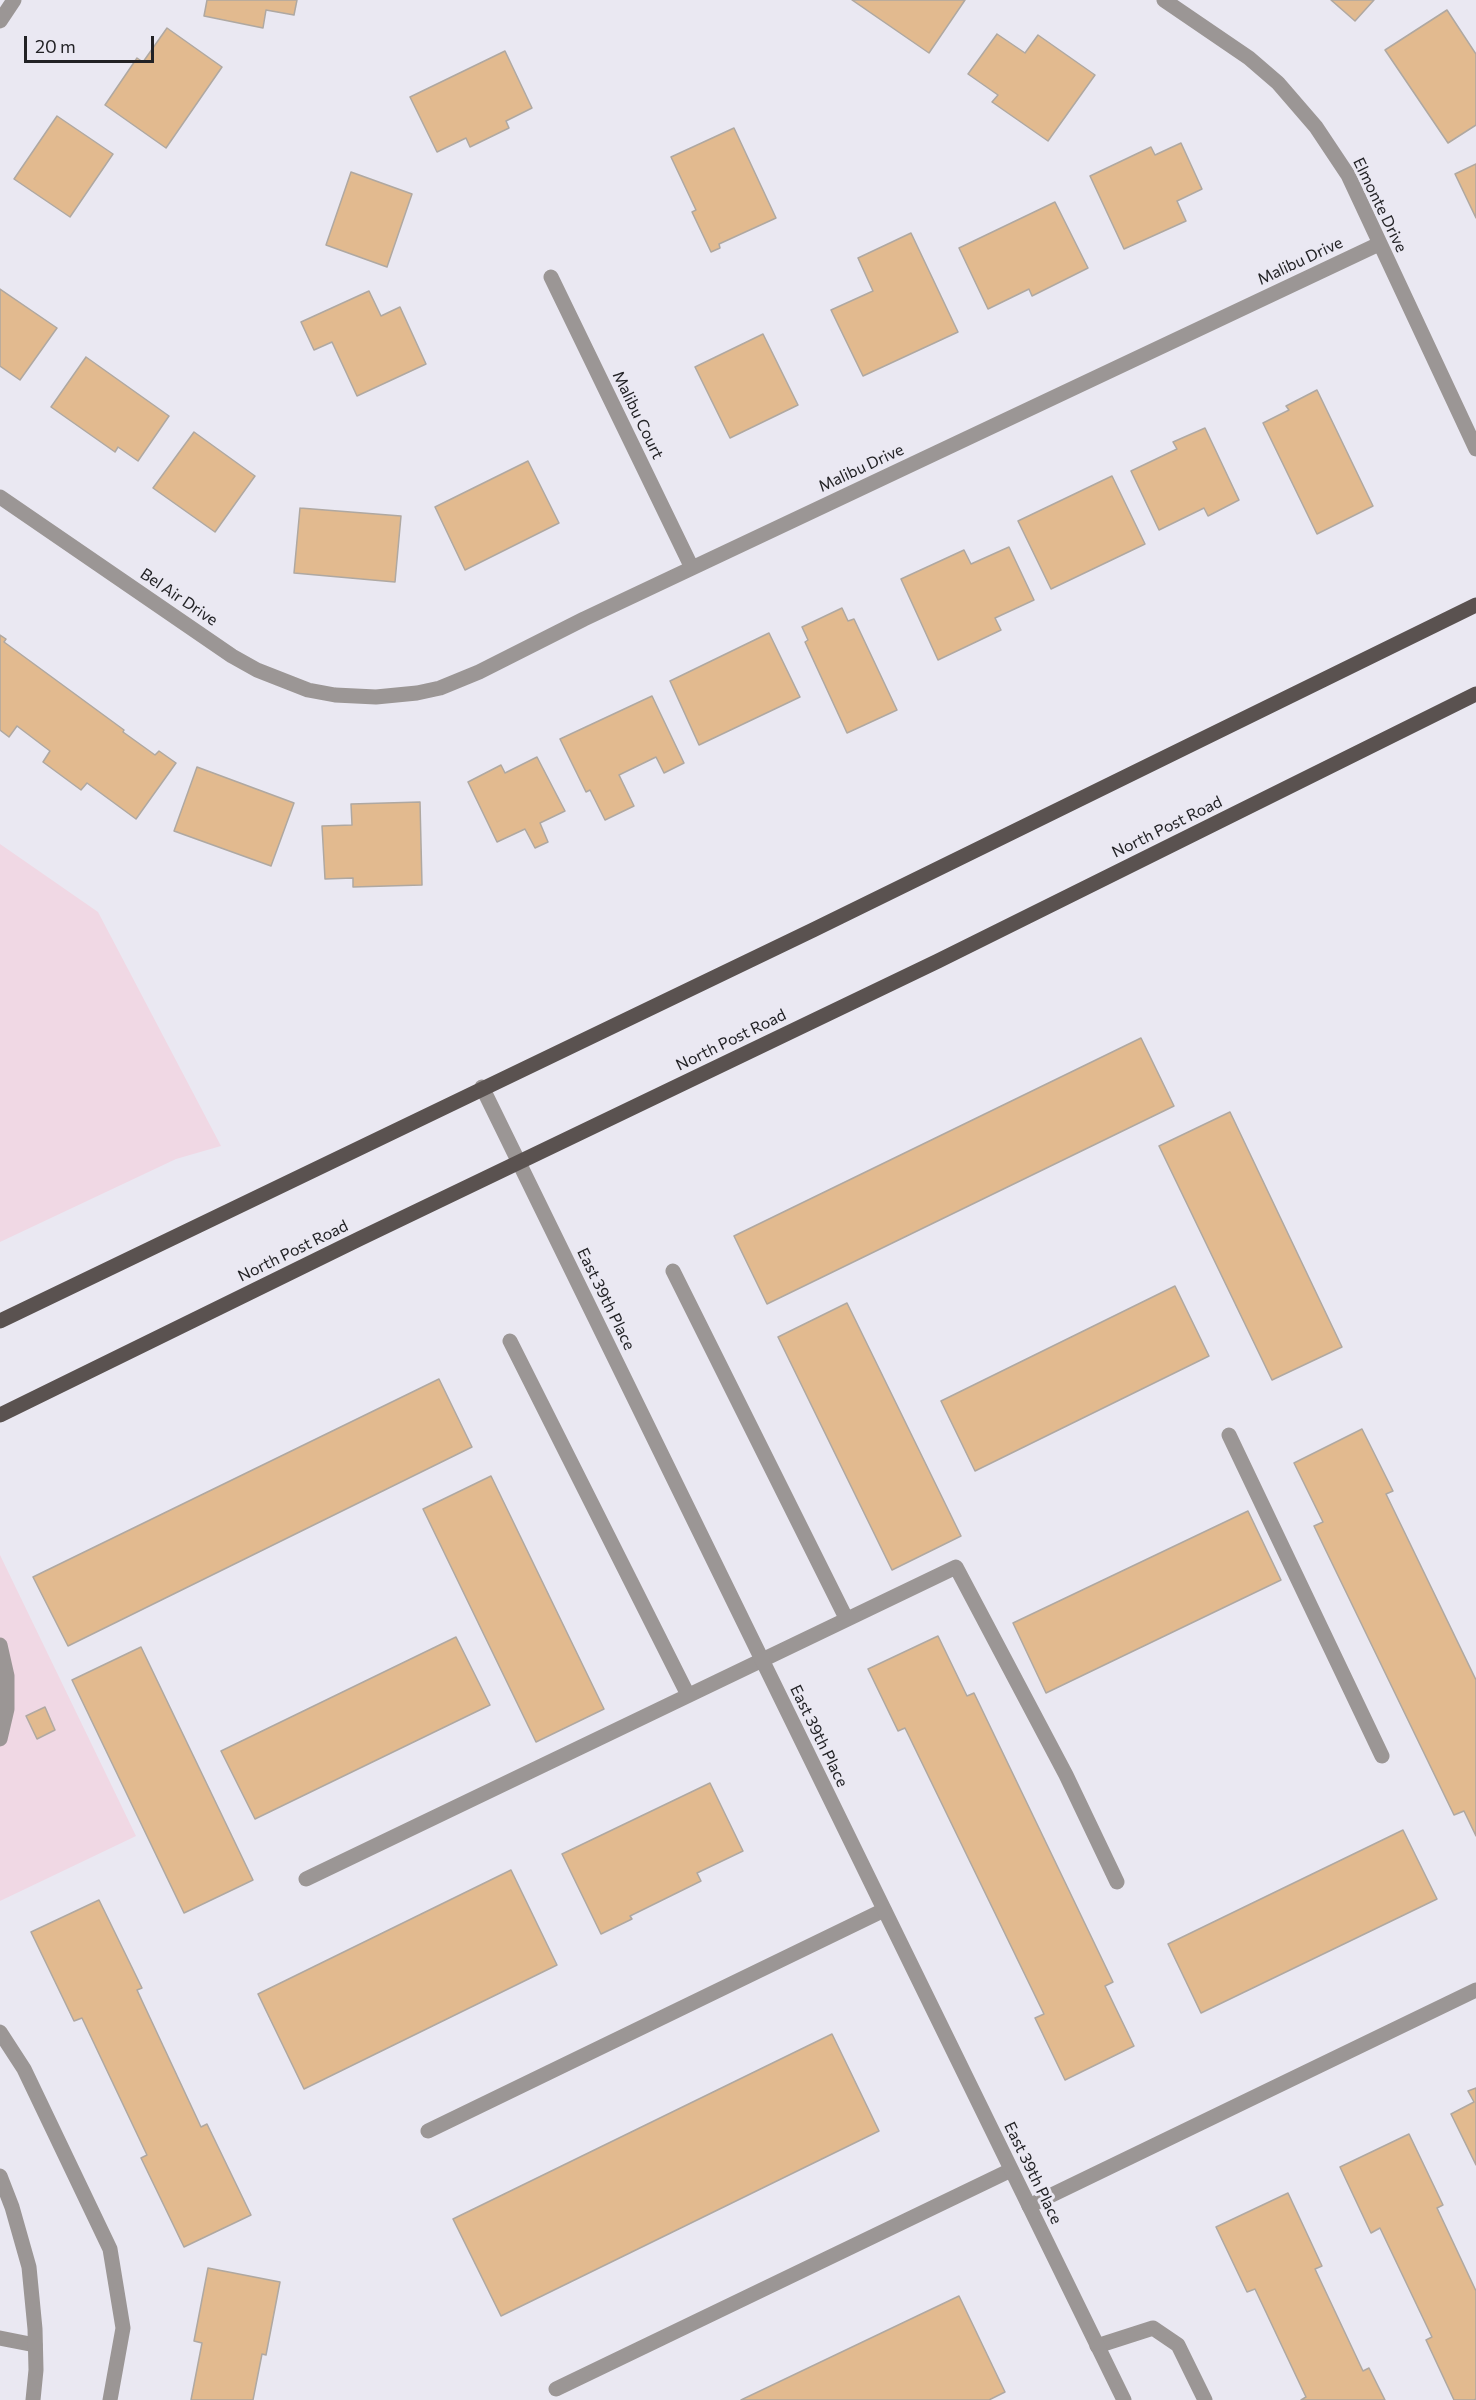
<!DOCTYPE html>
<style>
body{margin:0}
#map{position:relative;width:1476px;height:2400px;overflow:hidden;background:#eae8f2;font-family:Commissioner,sans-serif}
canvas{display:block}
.scale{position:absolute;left:24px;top:36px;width:130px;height:27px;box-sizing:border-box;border:3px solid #222225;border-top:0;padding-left:8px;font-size:18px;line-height:21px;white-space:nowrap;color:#222225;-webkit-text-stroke:4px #eae8f2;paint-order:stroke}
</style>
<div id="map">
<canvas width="1476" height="2400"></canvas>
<div class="scale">20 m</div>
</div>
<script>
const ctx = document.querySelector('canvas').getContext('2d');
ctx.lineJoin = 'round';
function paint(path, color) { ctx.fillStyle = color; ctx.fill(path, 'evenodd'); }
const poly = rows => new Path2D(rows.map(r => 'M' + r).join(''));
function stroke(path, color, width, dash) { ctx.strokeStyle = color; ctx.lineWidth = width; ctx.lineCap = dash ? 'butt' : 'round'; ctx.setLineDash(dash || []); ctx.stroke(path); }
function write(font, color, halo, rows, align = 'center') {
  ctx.font = font + ' Commissioner,sans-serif'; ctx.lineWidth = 6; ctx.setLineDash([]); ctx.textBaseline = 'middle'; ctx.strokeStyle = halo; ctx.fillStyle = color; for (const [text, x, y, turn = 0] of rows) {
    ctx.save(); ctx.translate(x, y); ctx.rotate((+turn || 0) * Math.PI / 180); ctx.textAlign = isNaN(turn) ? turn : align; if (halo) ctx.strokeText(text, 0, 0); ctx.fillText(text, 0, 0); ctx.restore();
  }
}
const commercial = poly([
 [0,844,98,912,221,1146,176,1159,0,1242],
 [0,1555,136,1836,0,1901]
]);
const building = poly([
 [207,0,297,0,294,15,266,10,263,28,204,16,207,0],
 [852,0,965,0,929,53,852,0],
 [1331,0,1374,0,1355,21,1331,0],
 [1447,10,1476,54,1476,125,1448,143,1385,50,1447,10],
 [167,28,222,67,166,148,105,105,137,58,143,62,167,28],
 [997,34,1025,53,1038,35,1095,75,1048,141,992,102,998,95,968,74,997,34],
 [505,51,532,108,506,121,509,128,470,147,466,138,437,152,410,97,505,51],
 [57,116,113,154,70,217,14,179,57,116],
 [734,128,776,218,719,244,720,248,711,252,692,212,696,210,671,157,734,128],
 [1181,143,1202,189,1177,201,1186,221,1124,249,1090,176,1151,147,1155,155,1181,143],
 [1476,164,1476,218,1455,174,1476,164],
 [351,172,412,194,387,267,326,245,351,172],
 [1055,202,1088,268,1032,296,1029,289,988,309,959,248,1055,202],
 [911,233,958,332,863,376,831,310,873,291,858,258,911,233],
 [0,289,57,328,20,380,0,366,0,289],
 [369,291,381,316,400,307,426,364,357,396,332,342,314,350,301,322,369,291],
 [763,334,798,405,730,438,695,367,763,334],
 [86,357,169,416,138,461,118,447,115,452,51,407,86,357],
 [1317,390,1373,506,1317,534,1263,423,1289,410,1286,406,1317,390],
 [1205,428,1239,500,1208,516,1204,508,1159,530,1131,471,1177,449,1173,442,1205,428],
 [194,432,255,476,215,532,153,488,194,432],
 [528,461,559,523,465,570,435,507,528,461],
 [1112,476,1145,544,1051,589,1018,521,1112,476],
 [300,508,401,516,395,582,294,573,300,508],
 [1009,547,1034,600,995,618,1001,630,938,660,901,579,964,550,971,564,1009,547],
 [842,608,848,621,854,619,897,710,847,733,805,642,808,640,802,627,842,608],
 [769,633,800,697,699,745,670,681,769,633],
 [0,635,6,639,4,642,124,730,123,732,155,755,159,751,176,763,136,819,87,783,81,790,43,762,50,751,17,726,9,737,0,730,0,635],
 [652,696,684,763,664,773,656,757,619,775,634,806,605,820,590,790,586,792,560,739,652,696],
 [537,757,565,811,540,823,548,842,535,848,525,829,497,842,468,782,501,765,505,773,537,757],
 [197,767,294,803,271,866,174,831,197,767],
 [420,802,422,885,353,887,353,878,325,879,322,826,352,825,351,804,420,802],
 [1141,1038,1174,1106,767,1304,734,1236,1141,1038],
 [1230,1112,1342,1347,1272,1380,1159,1146,1230,1112],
 [1175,1286,1209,1356,975,1471,941,1401,1175,1286],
 [847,1303,961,1536,892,1570,778,1337,847,1303],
 [439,1379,472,1447,68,1646,33,1577,439,1379],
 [1362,1429,1393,1491,1386,1494,1476,1680,1476,1836,1464,1811,1454,1815,1314,1526,1323,1522,1294,1463,1362,1429],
 [491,1476,604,1709,536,1742,423,1509,491,1476],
 [1248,1511,1281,1580,1046,1693,1013,1623,1248,1511],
 [938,1636,967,1696,974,1693,1113,1982,1105,1986,1134,2046,1065,2080,1035,2018,1044,2014,905,1728,898,1731,868,1669,938,1636],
 [456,1637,490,1705,255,1819,221,1751,456,1637],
 [141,1647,253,1880,184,1913,72,1680,141,1647],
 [45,1707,55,1730,37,1739,26,1716,45,1707],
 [710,1783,743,1851,697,1873,701,1881,630,1916,632,1919,601,1934,562,1854,710,1783],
 [1403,1830,1437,1899,1201,2013,1168,1944,1403,1830],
 [511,1870,557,1965,304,2089,258,1994,511,1870],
 [99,1900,142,1988,137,1990,201,2127,207,2124,251,2215,184,2247,141,2158,147,2155,82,2018,74,2021,31,1932,99,1900],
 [832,2034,879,2131,501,2316,453,2219,832,2034],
 [1476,2088,1476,2165,1451,2114,1474,2102,1468,2091,1476,2088],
 [1409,2134,1443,2205,1437,2208,1476,2291,1476,2399,1474,2400,1454,2400,1426,2340,1432,2337,1380,2228,1371,2233,1340,2167,1409,2134],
 [1288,2193,1322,2266,1315,2269,1363,2371,1369,2368,1385,2400,1301,2400,1306,2397,1255,2289,1247,2292,1216,2227,1288,2193],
 [208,2268,280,2282,266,2355,262,2354,253,2400,191,2400,202,2343,194,2341,208,2268],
 [959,2296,1005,2392,989,2400,741,2400,959,2296]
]);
const service = poly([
 [673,1271,846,1618],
 [510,1341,688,1695],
 [1229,1435,1382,1756],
 [0,1645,7,1676,7,1709,0,1739],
 [306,1879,956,1567,1066,1775,1117,1882],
 [0,2032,24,2069,110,2249,123,2328,110,2400],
 [428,2131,884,1910],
 [1029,2206,1476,1990],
 [0,2338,35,2345],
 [1097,2346,1153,2328,1178,2345,1205,2400],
 [556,2389,1011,2170]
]);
const minor = poly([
 [1164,0,1249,58,1278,83,1316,127,1348,175,1476,449],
 [0,21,14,0],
 [551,277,692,568],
 [0,497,232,656,257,670,308,690,335,695,376,697,417,693,440,688,479,672,584,619,1379,244],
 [482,1087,1124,2400],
 [0,2176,12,2207,29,2267,35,2329,36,2370,33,2400]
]);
const primary = poly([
 [0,1321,813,930,1476,605],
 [0,1415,359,1239,938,961,1476,694]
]);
const streetNames = [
 ["Elmonte Drive",1380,205,64],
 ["Malibu Drive",1300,261,-25],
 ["Malibu Court",638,415,64],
 ["Malibu Drive",861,468,-25],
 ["Bel Air Drive",179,597,34],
 ["North Post Road",1167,827,-26],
 ["North Post Road",731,1040,-26],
 ["North Post Road",293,1251,-26],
 ["East 39th Place",606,1299,64],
 ["East 39th Place",819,1736,64],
 ["East 39th Place",1033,2173,64]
];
paint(commercial, '#f0d8e4');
paint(building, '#e2ba8f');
stroke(building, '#afa8a1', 1.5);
stroke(service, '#9b9695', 15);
stroke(minor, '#9b9695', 15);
stroke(primary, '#5a5250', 15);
write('16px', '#222225', '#eae8f2', streetNames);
</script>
